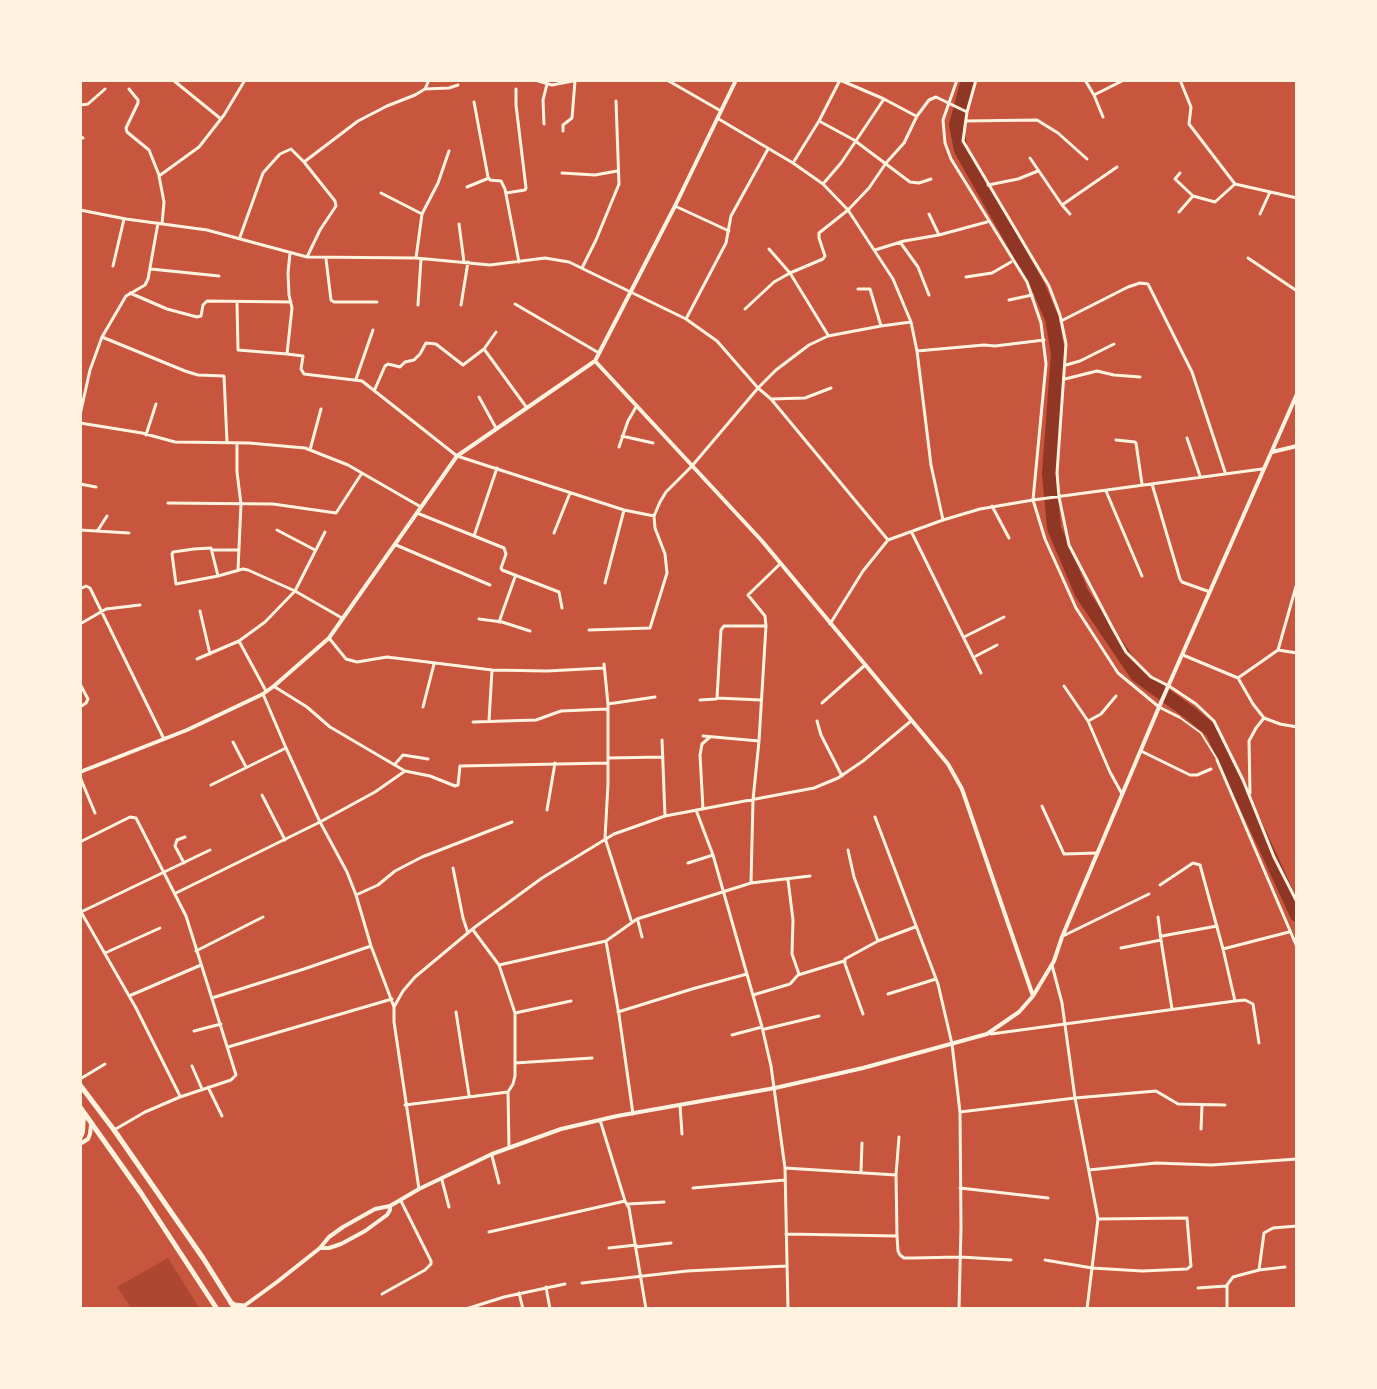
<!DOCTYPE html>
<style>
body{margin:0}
#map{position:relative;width:1377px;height:1389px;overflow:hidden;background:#c8553d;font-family:"Asap Condensed",sans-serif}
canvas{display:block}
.frame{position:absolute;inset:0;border:82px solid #fff3e0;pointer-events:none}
</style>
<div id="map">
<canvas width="1377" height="1389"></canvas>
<div class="frame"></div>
</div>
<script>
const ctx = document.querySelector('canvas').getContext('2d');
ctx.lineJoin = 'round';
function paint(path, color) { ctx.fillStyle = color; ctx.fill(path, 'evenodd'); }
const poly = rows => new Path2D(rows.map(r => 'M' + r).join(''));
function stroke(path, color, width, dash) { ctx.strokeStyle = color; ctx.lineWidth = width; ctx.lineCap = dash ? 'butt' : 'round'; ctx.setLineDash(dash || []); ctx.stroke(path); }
const green = poly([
 [168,1258,200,1309,132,1309,117,1287]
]);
const river = poly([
 [968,80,956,125,961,150,1038,286,1052,319,1058,353,1049,473,1054,528,1082,594,1137,675,1190,713,1212,731,1297,915]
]);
const pedestrian = poly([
 [1179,717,1201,733,1217,759]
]);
const minor = poly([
 [173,80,221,119],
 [535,80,552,85,578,80],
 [667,80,721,111],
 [840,80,884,99,916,116],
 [957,80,943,120,945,143,951,159,1027,282,1041,323,1046,364,1033,500,1045,539,1076,608,1118,673,1159,707,1179,717],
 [976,80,967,112,963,141,1049,286,1060,315,1066,344,1057,473,1059,497,1069,545,1112,627,1126,652,1151,677,1169,686,1196,704,1214,721,1243,780,1274,857,1297,902],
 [1085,80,1094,95,1103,117],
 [1180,80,1191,107,1189,124,1235,184,1297,198],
 [129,89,138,100,138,103,126,128,127,132,149,150,159,175],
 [425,89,449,88,458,85],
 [1094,95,1124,80],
 [474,102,488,177,490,180,501,181,505,189,519,262],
 [80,105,88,104,105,89],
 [717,118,793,163,823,184,848,210,893,279,911,322,917,351,931,465,943,520],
 [819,121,854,140,910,182,919,183,931,179],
 [966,121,1037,120,1058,133,1087,159],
 [544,124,543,100,547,84],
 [563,131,563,125,572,118,575,81],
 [80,137,83,138],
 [1030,158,1062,205,1117,167],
 [793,163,819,121,840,80],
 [562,173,595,175,617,171],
 [1180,173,1175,179,1192,195],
 [823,184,841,163,884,99],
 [988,185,1018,179,1038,171],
 [467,187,489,178],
 [381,193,422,214],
 [506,193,525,190,526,188,516,105,516,89],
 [1062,205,1070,214],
 [675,206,729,231],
 [80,210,126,219,207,230,307,257,416,258,490,265,545,258,569,262,686,319,717,341,758,388,771,399,888,540],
 [1179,212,1193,196,1215,202,1235,184],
 [929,214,939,235],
 [1260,214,1270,192],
 [162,224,164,202,159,176,199,147,224,115,245,80],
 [459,224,464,262],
 [240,237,263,173,270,165,280,154,291,149,304,162],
 [900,242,918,267,929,295],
 [769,249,790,273,828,335],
 [875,250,904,241,939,235,987,222],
 [308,255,320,230,336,206,335,201,304,162,358,121,387,106,415,95,425,89,429,80],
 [416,258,422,214,438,183,449,151],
 [1248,258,1297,291],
 [326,259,331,300,334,302,377,302],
 [113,266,124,219],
 [582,268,596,240,619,184,616,101],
 [151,269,219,276],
 [966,277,992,273,1011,262],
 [858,289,870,289,881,326],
 [130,293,167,309,197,317,201,316,203,305,207,301,291,302],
 [1009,300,1032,295],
 [237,302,238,350,287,354,292,308,289,295,288,273,290,253],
 [515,304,599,353],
 [418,305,421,259],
 [461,305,468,262],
 [745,309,774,282,790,273,823,259,825,256,819,238,819,233,848,210,869,188,886,163,904,143,917,116,929,100,936,97,967,112],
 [686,319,726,243,731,216,768,149],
 [1061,321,1128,287,1140,283,1148,284,1192,372,1225,472],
 [496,332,484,349,527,408],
 [102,337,185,371,198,375,224,376,227,442],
 [917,351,984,345,995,346,1044,340],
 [287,354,303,356,301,369,304,374,362,381,457,456,624,510,654,516],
 [1066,365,1080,361,1114,344],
 [356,379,373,330],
 [1065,379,1097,371,1114,375,1140,377],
 [375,389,385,366,388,364,400,367,405,362,414,360,420,354,426,343,436,344,463,365,484,349],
 [479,397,496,428],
 [771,399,805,398,831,388],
 [80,415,90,370,102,337,126,296,145,285,148,279,158,223],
 [80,423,142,433,175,442,249,443,305,448,348,465,421,507],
 [146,435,156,404],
 [622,436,653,443],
 [1187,438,1200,476],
 [1116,440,1135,442,1136,443,1142,484],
 [237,443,237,472,241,504,238,570],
 [619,447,628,421,636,407],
 [310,450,321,409],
 [80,484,96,487],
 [1152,484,1180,579,1182,582,1210,592],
 [1106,491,1142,576],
 [168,503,273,504,336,513,362,473],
 [992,506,1009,538],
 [417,513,504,548,506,554,501,568,502,570,559,592,562,608],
 [80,530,129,533],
 [98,530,107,516],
 [277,530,315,550],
 [554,533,570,493],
 [912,533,981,673],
 [474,536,497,468],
 [396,545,490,585],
 [212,550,239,550],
 [218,576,211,548,194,549,173,552,172,554,176,584,218,576,243,569,248,570,295,591,342,618],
 [605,583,624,510],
 [80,589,86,586,90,588,164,739],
 [200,611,210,654],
 [479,619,502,622,530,631],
 [499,622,515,577],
 [80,624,106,609,140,605],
 [830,624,863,571,888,540,943,520,980,509,1033,500,1262,469],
 [766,626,765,616,748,595,780,564],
 [589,630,650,628,667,573,665,554,655,528,654,516,660,502,666,492,692,466,758,388,776,370,809,345,828,336,881,326,911,322],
 [964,637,1004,617],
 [329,638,346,659,357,662,387,657,492,670,547,671,604,668],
 [239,641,266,691],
 [1278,650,1297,583],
 [1183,655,1238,678,1253,704,1264,718,1280,724,1297,727],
 [976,656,997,645],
 [197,659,239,641,265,622,295,591,325,532],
 [604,664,608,704,608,784,605,838,631,920],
 [1238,678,1278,650,1297,653],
 [80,684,88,699,86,703,80,707],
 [1064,686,1088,721,1110,772,1122,794],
 [263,694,286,748,320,822,347,872,356,895,371,946,394,1007],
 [700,700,716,699],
 [822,703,864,666],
 [608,704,655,697],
 [423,707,434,664],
 [1090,720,1101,714,1116,696],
 [489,721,492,670],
 [817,721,821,735,842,776],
 [473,722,536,720,561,711,607,709],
 [703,736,759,741],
 [662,740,665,816],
 [233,742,246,767],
 [1141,751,1190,775,1197,775,1211,769],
 [608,758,663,757],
 [1217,760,1297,947],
 [395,764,403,755,428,759],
 [405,771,430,776,455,786,458,785,460,766,608,763],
 [80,777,95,813],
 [211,785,286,748],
 [1250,793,1249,741,1256,728,1264,718],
 [262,795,285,840],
 [1042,806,1064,854,1097,853],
 [703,809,700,755,702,744,710,737],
 [547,810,555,763],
 [696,810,713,855,762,1027,771,1066,785,1168,788,1309],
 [875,817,938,984,952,1044,960,1112,961,1227,959,1309],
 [80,842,130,817,136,818,186,916,236,1075,231,1080,180,1097,145,1112,114,1130],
 [848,850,854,877,878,941],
 [184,863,175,846,177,840,185,837],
 [688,863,713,855],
 [453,868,463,918,468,933],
 [788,880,793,920,792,954,799,974],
 [751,883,753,800,759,741,766,626,724,626,721,630,717,698,761,700],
 [176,893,320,822,375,792,405,771,330,727,307,707,275,687],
 [356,895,378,885,395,871,422,857,512,822],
 [81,912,136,1008,180,1096],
 [81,912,210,850],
 [638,921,642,937],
 [473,930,499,965,515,1013,571,1001],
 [1063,936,1149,894],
 [1162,936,1217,926],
 [1161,940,1172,1009],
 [606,941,619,1015,633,1114],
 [1121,948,1161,940,1158,917],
 [1223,949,1289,932],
 [196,951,263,917],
 [105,953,160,928],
 [499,965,606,941,637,919,751,883,810,876],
 [1052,965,1062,1003,1075,1098,1098,1219,1087,1309],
 [888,994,936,979],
 [753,995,790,984,798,975,844,961],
 [129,996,201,965],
 [212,998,304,969,371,946],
 [1235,1001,1245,1000,1253,1004,1259,1043],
 [456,1012,469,1095],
 [618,1012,692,989,747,974],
 [863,1014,845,964,845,959,878,941,915,927],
 [765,1029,819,1016],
 [194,1031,221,1024],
 [991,1034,1235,1001,1223,949,1200,865,1193,863,1160,885],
 [732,1035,762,1027],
 [228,1047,392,999],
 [515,1063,592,1058],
 [192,1066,202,1089],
 [80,1079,105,1064],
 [208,1087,222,1116],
 [508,1092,509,1148],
 [405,1105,508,1092,513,1084,515,1076,515,1013],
 [680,1105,682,1134],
 [960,1112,1075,1098,1156,1091,1178,1104,1225,1105],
 [600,1120,625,1201,629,1208,646,1309],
 [1201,1129,1202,1105],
 [899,1137,896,1175,897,1236,898,1251,900,1255,904,1258,913,1258,960,1257,1011,1260],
 [492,1156,499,1183],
 [785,1168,896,1175],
 [1089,1170,1156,1163,1212,1165,1297,1159],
 [861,1171,862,1143],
 [442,1180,449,1207],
 [693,1188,785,1180],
 [960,1188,1048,1198],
 [419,1189,394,1022,394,1007,403,991,415,977,475,927,542,878,614,834,665,816,814,788,838,778,863,761,911,721],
 [628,1204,664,1202],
 [489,1232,625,1201],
 [786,1234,897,1236],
 [636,1247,671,1243],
 [609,1248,636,1245],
 [1045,1260,1092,1268,1142,1271,1187,1269,1191,1266,1187,1218,1098,1219],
 [1259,1270,1264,1233,1273,1228,1297,1226],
 [582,1283,687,1271,786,1266],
 [546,1287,550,1309],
 [1198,1288,1226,1286],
 [519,1293,523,1309],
 [382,1294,425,1270,431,1264,431,1261,401,1201],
 [466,1309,504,1297,565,1284],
 [1227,1309,1227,1285,1233,1277,1259,1270,1285,1267]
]);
const tertiary = poly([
 [595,361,762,541,948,764,962,789,1033,996],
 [1272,452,1297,446],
 [80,772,187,730,263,694,274,686,329,638,457,456,595,361,675,206,736,80],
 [80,1139,83,1132,84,1114],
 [80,1144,88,1139,90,1134,91,1125],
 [321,1248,329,1248,341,1244,365,1231,387,1215,390,1210,390,1206],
 [244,1306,277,1282,320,1248,329,1237,343,1227,375,1209,390,1206,419,1189,492,1154,561,1129,617,1116,775,1088,863,1068,987,1034,1019,1012,1033,996,1054,961,1062,937,1159,707,1297,394]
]);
const trunk = poly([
 [80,1085,114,1130,203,1258,235,1309],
 [80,1107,141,1193,217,1309],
 [231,1303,235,1305,244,1306,244,1309]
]);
paint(green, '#ae4732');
stroke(river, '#8f3625', 14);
stroke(pedestrian, '#fff3e0', 2);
stroke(minor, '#fff3e0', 3);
stroke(tertiary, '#fff3e0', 4);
stroke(trunk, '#fff3e0', 5);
</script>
